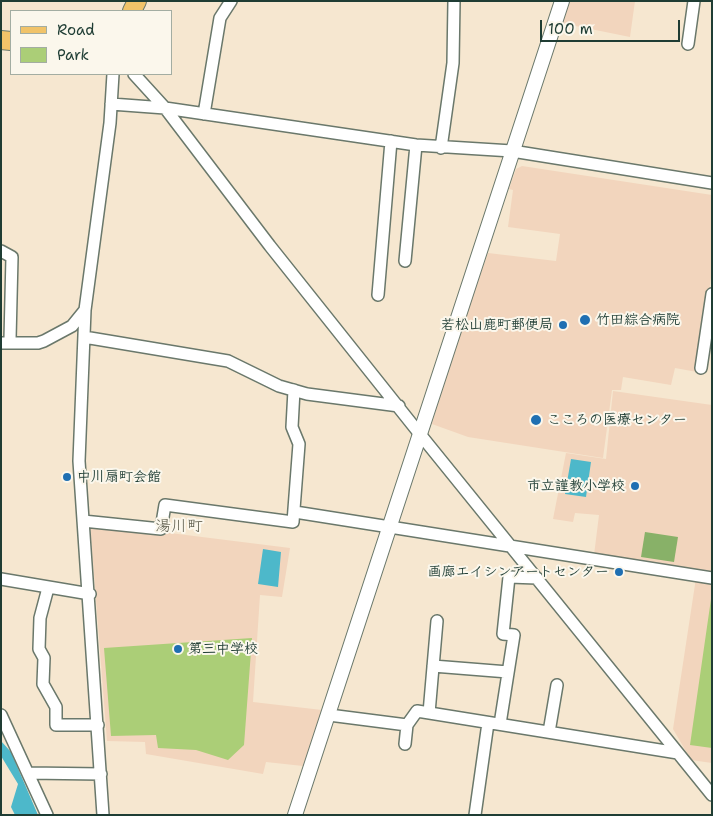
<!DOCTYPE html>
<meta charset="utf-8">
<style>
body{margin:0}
#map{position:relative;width:713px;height:816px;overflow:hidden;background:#f6e7d0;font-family:"Shantell Sans",sans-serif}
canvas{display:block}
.frame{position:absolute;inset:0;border:2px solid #1f3d34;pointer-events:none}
.legend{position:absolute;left:10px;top:10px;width:162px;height:65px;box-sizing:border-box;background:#fbf7ec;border:1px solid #a3ada2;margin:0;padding:6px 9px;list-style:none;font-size:15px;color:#1f3d34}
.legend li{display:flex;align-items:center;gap:10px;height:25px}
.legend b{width:25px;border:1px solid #a3ada2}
.scale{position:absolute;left:540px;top:20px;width:140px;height:22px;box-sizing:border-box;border:2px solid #1f3d34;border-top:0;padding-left:6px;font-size:15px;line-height:18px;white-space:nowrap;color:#1f3d34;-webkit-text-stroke:4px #fbf7ec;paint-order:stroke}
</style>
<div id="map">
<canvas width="713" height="816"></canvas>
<div class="frame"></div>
<ul class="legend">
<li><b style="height:6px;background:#f1c369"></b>Road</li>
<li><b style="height:14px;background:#abce77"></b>Park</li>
</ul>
<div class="scale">100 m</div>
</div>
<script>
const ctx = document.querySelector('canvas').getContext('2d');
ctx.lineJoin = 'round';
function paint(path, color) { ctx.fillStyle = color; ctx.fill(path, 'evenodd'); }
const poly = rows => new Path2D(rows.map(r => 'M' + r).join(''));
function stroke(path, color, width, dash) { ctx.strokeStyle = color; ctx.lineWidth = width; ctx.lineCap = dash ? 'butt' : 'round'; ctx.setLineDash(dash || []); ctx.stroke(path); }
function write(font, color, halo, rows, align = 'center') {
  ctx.font = font + ' "Shantell Sans","Klee One",sans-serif'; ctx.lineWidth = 4; ctx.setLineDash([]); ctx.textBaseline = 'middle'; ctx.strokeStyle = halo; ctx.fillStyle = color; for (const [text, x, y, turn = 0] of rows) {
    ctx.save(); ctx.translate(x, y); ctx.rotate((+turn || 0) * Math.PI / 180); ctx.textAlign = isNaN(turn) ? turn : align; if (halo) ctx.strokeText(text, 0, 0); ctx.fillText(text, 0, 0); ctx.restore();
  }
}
const built = poly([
 [569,1,635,1,630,37,561,23],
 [522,166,712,195,712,271,697,372,675,368,671,385,623,377,621,390,612,390,603,458,468,437,432,424,449,363,488,253,556,261,560,234,508,227,513,190,509,189,516,169],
 [613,391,712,405,712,573,594,555,599,515,575,513,573,522,553,519,566,453,606,459],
 [90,523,290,548,282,597,260,595,253,702,322,710,303,766,266,762,263,774,146,754,145,742,107,741],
 [696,578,712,581,712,763,691,760,673,729]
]);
const green = poly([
 [711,599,712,599,712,748,690,745],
 [252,638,244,745,228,760,196,750,158,748,156,735,111,736,104,648]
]);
const forest = poly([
 [645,532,678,537,674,562,641,557]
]);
const water = poly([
 [571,459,591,462,586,497,565,494],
 [263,549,281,552,278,587,258,584],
 [1,741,11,752,38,815,15,815,11,807,18,784,1,756]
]);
const minor = poly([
 [688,44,694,1],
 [134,74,165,108,270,246,415,428,712,795],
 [111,104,165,108,416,145,512,151,712,183],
 [204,114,220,18,231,1],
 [441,148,453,63,454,1],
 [1,251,12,257,10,339],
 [405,261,416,145],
 [378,295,391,141],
 [85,310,79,461,103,815],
 [84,337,228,361,279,386,307,394,399,406],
 [1,343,38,343,44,341,72,326,85,310,110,123,113,74],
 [701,368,712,294],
 [295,512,712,578],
 [83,521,161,529,165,505,293,522,299,444,292,427,294,390],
 [1,579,90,594],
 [48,588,40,618,39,649,44,658,43,684,56,707,56,725,98,725],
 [433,666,508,672],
 [429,713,437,621],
 [1,715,47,815],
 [329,715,407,725,417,711,678,753],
 [500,724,514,635,503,634,509,577,537,578],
 [549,732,557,685],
 [405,744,407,725],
 [28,773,101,774],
 [475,815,488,723]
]);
const tertiary = poly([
 [295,815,562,1]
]);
const primary = poly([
 [132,11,137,1],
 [1,40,11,41]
]);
const markers = [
 [585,320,6,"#1f6fb2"],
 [563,325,5,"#1f6fb2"],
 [536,420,6,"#1f6fb2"],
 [67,477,5,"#1f6fb2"],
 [635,486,5,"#1f6fb2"],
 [619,572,5,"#1f6fb2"],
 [178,649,5,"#1f6fb2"]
];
const poiNames = [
 ["竹田綜合病院",596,320],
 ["若松山鹿町郵便局",553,325,"right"],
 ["こころの医療センター",547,420],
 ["中川扇町会館",77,477],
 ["市立謹教小学校",625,486,"right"],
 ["画廊エイシンアートセンター",609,572,"right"],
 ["第三中学校",188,649]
];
const quarterNames = [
 ["湯川町",179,527]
];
paint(built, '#f2d5bd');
paint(green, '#abce77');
paint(forest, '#88b168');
paint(water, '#4db8ca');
stroke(minor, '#6a786b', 14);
stroke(tertiary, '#6a786b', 16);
stroke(primary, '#6a786b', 20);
stroke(minor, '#fff', 11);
stroke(tertiary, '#fff', 14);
stroke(primary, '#f1c369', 18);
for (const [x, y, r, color] of markers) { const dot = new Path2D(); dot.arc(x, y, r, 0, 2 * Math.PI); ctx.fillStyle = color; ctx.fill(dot); stroke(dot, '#fbf7ec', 2); }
write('bold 14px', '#1f3d34', '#fbf7ec', poiNames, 'left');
write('16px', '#5d5c4c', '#fbf7ec', quarterNames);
</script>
